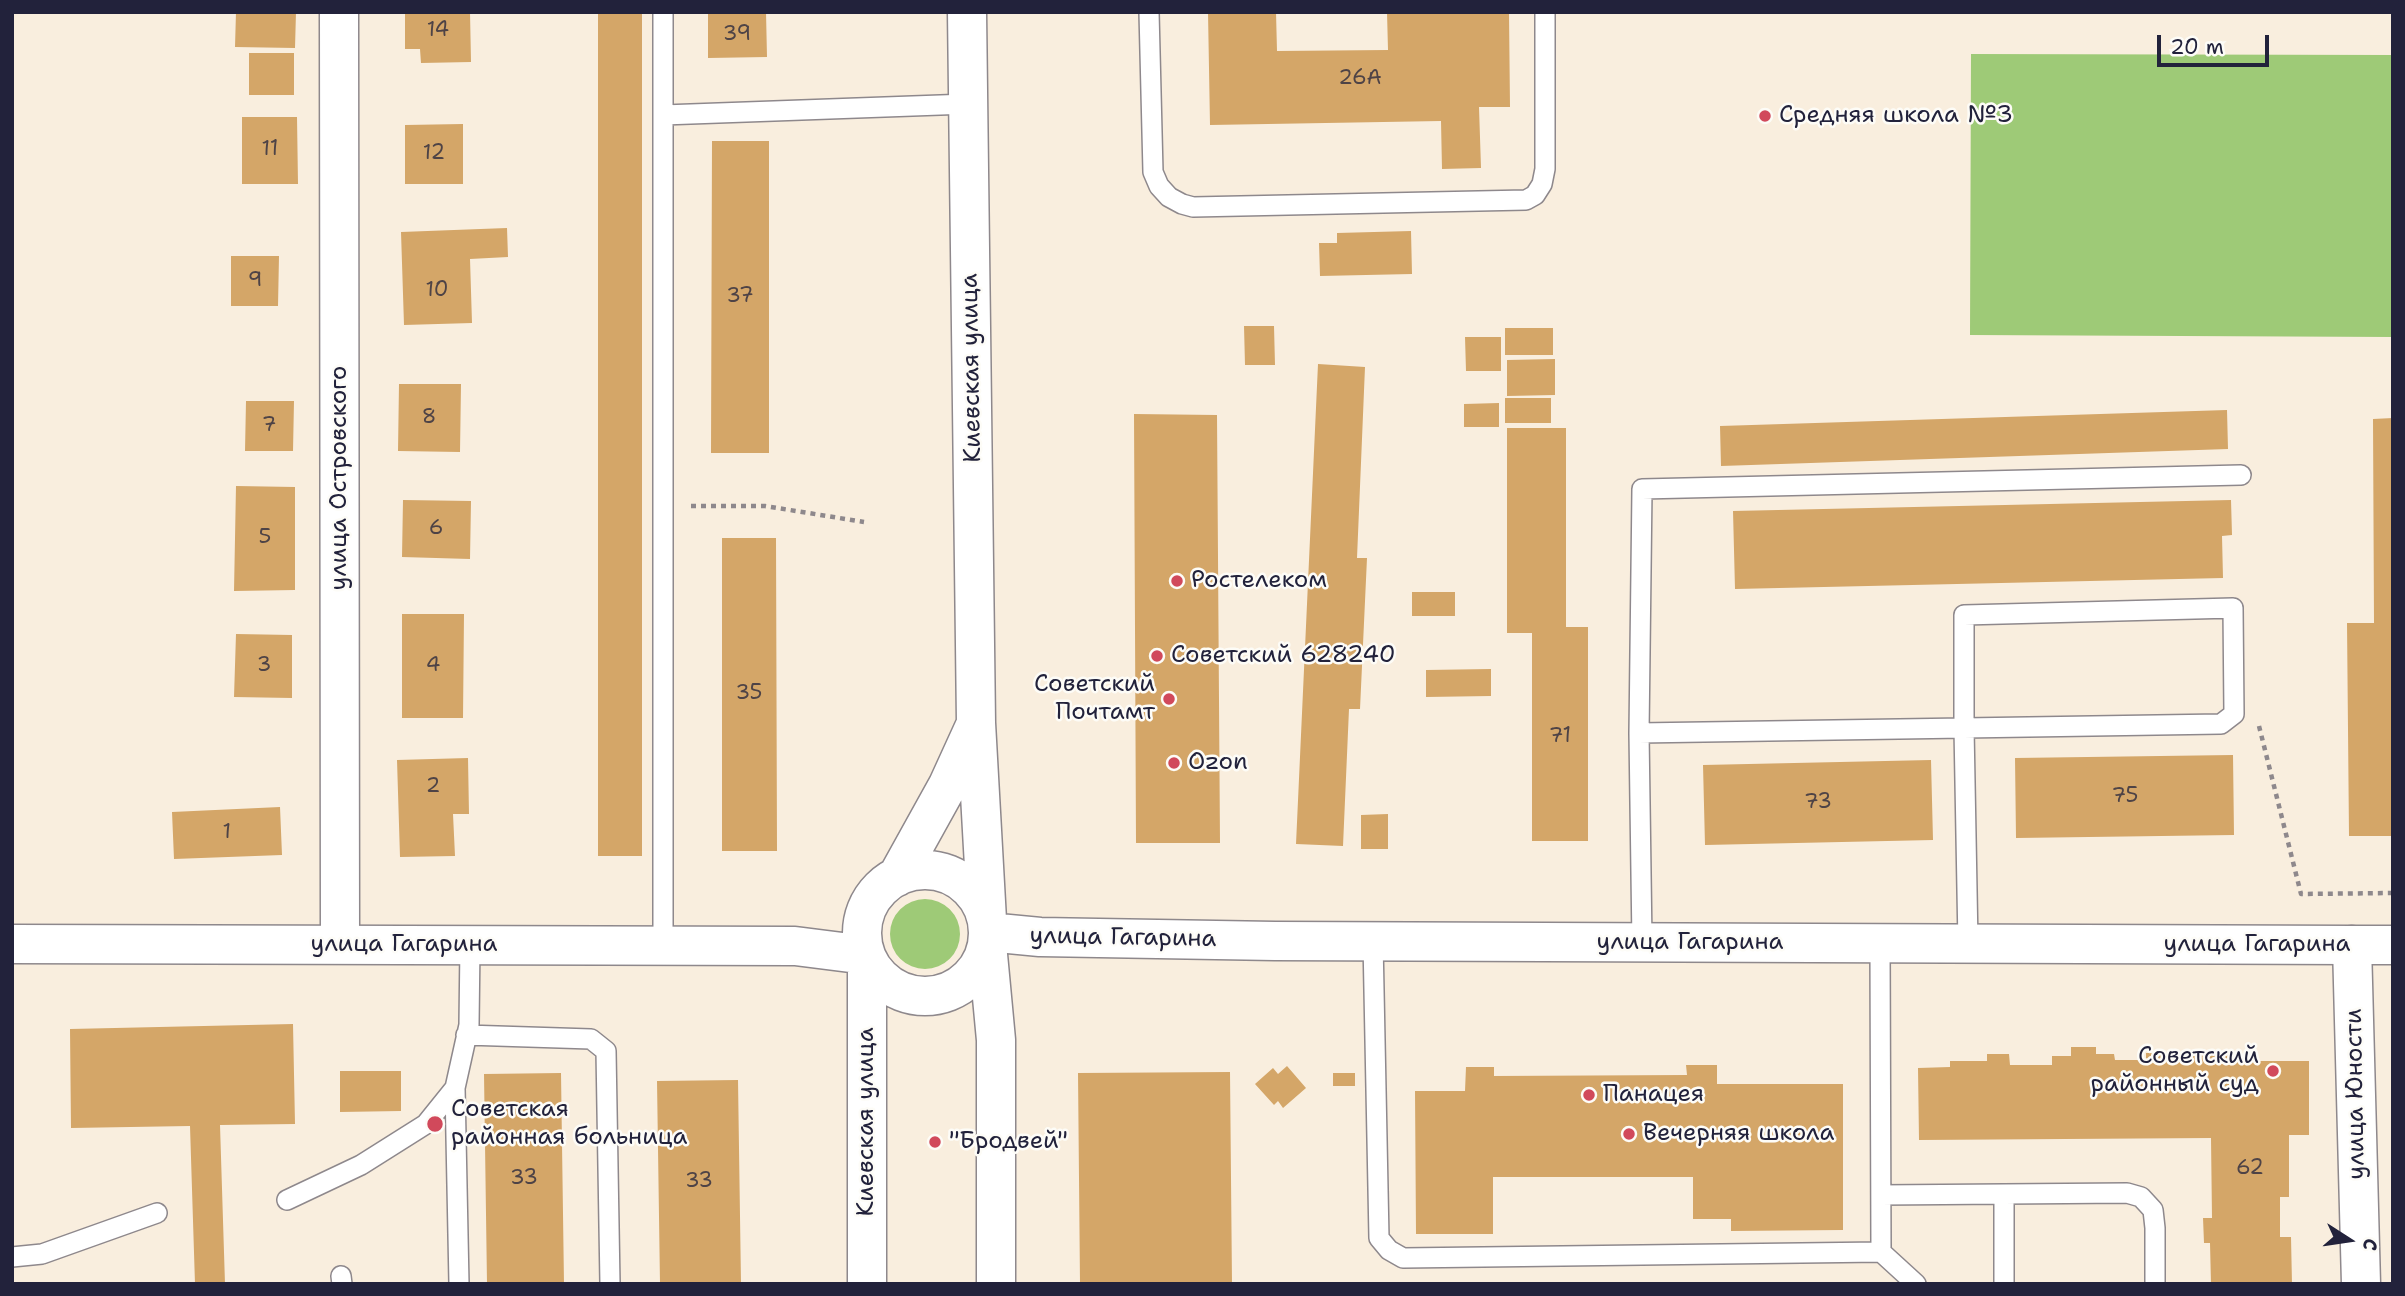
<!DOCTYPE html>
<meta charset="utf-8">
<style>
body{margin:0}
#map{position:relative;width:2405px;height:1296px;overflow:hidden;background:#f9eede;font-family:"Shantell Sans",sans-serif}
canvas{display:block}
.frame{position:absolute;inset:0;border:14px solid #22223b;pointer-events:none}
.north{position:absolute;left:2314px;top:1205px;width:70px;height:70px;-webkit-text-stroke:5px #fdfcf7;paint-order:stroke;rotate:102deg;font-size:19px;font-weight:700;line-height:28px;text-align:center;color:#22223b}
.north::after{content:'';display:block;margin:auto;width:24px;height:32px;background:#22223b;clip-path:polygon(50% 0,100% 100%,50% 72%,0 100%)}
.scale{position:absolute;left:2157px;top:35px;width:112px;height:32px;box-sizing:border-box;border:4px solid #22223b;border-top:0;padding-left:9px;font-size:21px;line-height:24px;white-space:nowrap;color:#22223b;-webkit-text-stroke:5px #fdfcf7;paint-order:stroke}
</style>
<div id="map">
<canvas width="2405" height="1296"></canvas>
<div class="frame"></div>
<div class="north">С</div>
<div class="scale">20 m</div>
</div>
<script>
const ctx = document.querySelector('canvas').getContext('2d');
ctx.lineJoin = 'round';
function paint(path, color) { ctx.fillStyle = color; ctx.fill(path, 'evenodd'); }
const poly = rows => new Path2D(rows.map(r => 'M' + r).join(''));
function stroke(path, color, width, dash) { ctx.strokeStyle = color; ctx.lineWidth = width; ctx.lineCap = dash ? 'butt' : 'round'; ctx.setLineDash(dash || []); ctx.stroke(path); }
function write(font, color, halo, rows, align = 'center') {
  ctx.font = font + ' "Shantell Sans",sans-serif'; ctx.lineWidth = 5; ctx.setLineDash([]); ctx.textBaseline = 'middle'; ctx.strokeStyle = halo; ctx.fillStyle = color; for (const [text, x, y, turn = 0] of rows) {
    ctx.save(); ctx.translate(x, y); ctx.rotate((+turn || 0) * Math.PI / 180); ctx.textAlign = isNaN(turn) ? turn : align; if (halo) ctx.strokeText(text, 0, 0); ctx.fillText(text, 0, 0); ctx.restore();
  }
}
const green = poly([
 [1971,54,2393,55,2393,337,1970,335],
 '890 934a35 35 0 1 1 70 0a35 35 0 1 1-70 0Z'
]);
const building = poly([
 [236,12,296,12,295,48,235,47],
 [405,12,470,12,471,62,421,63,420,49,405,49],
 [598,12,642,12,642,856,598,856],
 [708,12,766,12,767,57,708,58],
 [1208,12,1276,12,1277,51,1388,50,1387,12,1509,12,1510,107,1479,107,1481,168,1442,169,1441,121,1210,125],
 [249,53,294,53,294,95,249,95],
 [242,117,297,117,298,184,242,184],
 [463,124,463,184,405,184,405,125],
 [712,141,769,141,769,453,711,453],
 [507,228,508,257,470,259,472,323,404,325,401,232],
 [1411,231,1412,274,1320,276,1319,243,1337,243,1337,233],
 [231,256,279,256,278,306,231,306],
 [1244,326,1274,326,1275,365,1245,365],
 [1505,328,1553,328,1553,355,1505,355],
 [1465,337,1501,337,1501,371,1466,371],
 [1555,359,1555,395,1507,396,1507,360],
 [1318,364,1365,367,1357,558,1367,558,1360,709,1349,709,1343,846,1296,844],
 [399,384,461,384,460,452,398,451],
 [1505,398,1551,398,1551,423,1505,423],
 [246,401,294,401,293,451,245,451],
 [1499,403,1499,427,1464,427,1464,404],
 [2227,410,2228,449,1721,466,1720,426],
 [1134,414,1217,415,1220,843,1136,843],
 [2393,418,2393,836,2349,836,2347,623,2374,623,2373,419],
 [1507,428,1566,428,1566,627,1588,627,1588,841,1532,841,1532,633,1507,633],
 [236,486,295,487,295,590,234,591],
 [403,500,471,501,470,559,402,557],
 [2231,500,2232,535,2222,536,2223,578,1735,589,1733,511],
 [722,538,776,538,777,851,722,851],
 [1412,592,1455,592,1455,616,1412,616],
 [402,614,464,614,463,718,402,718],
 [236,634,292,635,292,698,234,697],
 [1491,669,1491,696,1426,697,1426,670],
 [2233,755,2234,835,2016,838,2015,758],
 [468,758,469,814,453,814,455,856,400,857,397,760],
 [1931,760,1933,840,1705,845,1703,765],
 [280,807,282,855,174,859,172,812],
 [1388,814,1388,849,1361,849,1361,815],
 [293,1024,295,1124,220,1125,225,1284,195,1284,190,1126,71,1128,70,1029],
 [2071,1047,2096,1047,2096,1054,2114,1054,2115,1060,2146,1060,2146,1053,2231,1052,2231,1061,2309,1061,2309,1135,2289,1135,2289,1197,2280,1197,2280,1237,2291,1237,2292,1284,2211,1284,2210,1243,2204,1243,2203,1218,2212,1218,2211,1138,1919,1140,1918,1068,1950,1067,1950,1061,1987,1061,1987,1054,2009,1054,2010,1065,2052,1065,2052,1056,2071,1056],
 [1686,1065,1717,1065,1717,1084,1843,1084,1843,1230,1731,1231,1731,1219,1693,1219,1693,1177,1493,1177,1493,1234,1416,1234,1415,1091,1465,1091,1466,1067,1494,1067,1494,1076,1687,1075],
 [1287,1066,1306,1088,1283,1108,1278,1101,1274,1105,1255,1084,1273,1068,1278,1074],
 [340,1071,401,1071,401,1111,340,1112],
 [1230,1072,1232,1284,1080,1284,1078,1073],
 [561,1073,564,1284,487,1284,484,1074],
 [1333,1073,1355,1073,1355,1086,1333,1086],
 [738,1080,741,1284,660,1284,657,1081]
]);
const path = poly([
 [691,506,765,506,864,522],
 [2259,726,2301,894,2393,893]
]);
const lane = poly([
 [663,12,663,946],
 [1149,12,1153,172,1159,186,1169,197,1182,204,1193,207,1526,200,1535,195,1542,184,1545,169,1545,12],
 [663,115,968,104],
 [2233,608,2234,714,2221,724,1964,728,1964,615,2233,608],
 [1639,733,1642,489,2241,475],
 [1373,941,1379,1238,1389,1250,1403,1258,1881,1252],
 [1642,943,1639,733,1964,728,1968,944],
 [1880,945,1881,1252,1916,1284],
 [466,1035,591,1039,606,1051,610,1284],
 [455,1088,459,1284],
 [1881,1195,2127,1193,2141,1197,2153,1210,2155,1228,2155,1284],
 [2004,1195,2004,1284],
 [287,1200,361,1165,426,1124,455,1088,469,1025,470,945],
 [12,1257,42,1254,157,1213],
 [341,1276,342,1284]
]);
const street = poly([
 [339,12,340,944],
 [2361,1284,2352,945,2393,945]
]);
const secondary = poly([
 [967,12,976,723,987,920],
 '862 933a63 63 0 1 1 126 0a63 63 0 1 1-126 0Z',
 [897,877,948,785,974,728],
 [988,932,1040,937,1275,941,2352,945],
 [12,944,795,946,866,955],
 [987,944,996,1040,996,1284],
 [867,1284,867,960]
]);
const markers = [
 [1765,116,7,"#d1495b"],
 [1177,581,7,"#d1495b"],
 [1157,656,7,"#d1495b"],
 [1169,699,7,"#d1495b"],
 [1174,763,7,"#d1495b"],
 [2273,1071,7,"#d1495b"],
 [1589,1095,7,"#d1495b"],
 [435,1124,9,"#d1495b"],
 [1629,1134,7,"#d1495b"],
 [935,1142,7,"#d1495b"]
];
const numberNames = [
 ["14",438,31],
 ["39",737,35],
 ["26А",1360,79],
 ["11",270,150],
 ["12",434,154],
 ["9",255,281],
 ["10",437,291],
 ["37",740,297],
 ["8",429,418],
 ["7",269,426],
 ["6",436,529],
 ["5",265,538],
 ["3",264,666],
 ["4",433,666],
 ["35",749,694],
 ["71",1560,737],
 ["2",433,787],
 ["75",2125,797],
 ["73",1818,803],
 ["1",227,833],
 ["62",2250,1169],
 ["33",524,1179],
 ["33",699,1182]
];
const poiNames = [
 ["Средняя школа №3",1779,116],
 ["Ростелеком",1191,581],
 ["Советский 628240",1171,656],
 ["Советский",1155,685,"right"],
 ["Почтамт",1155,713,"right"],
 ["Ozon",1188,763],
 ["Советский",2259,1057,"right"],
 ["районный суд",2259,1085,"right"],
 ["Панацея",1603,1095],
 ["Советская",451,1110],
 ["районная больница",451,1138],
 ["Вечерняя школа",1643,1134],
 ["\"Бродвей\"",949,1142]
];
const streetNames = [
 ["Киевская улица",972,368,-91],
 ["улица Островского",340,478,-90],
 ["улица Гагарина",1123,938,1],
 ["улица Гагарина",1690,943],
 ["улица Гагарина",404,945],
 ["улица Гагарина",2257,945],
 ["улица Юности",2356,1094,-91],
 ["Киевская улица",867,1122,-90]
];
paint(green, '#9eca77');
paint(building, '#d4a668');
stroke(lane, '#8e888c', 22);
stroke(street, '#8e888c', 41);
stroke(secondary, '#8e888c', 41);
stroke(path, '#8e888c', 4.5, [5, 5]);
stroke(lane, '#fff', 19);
stroke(street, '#fff', 38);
stroke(secondary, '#fff', 38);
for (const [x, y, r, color] of markers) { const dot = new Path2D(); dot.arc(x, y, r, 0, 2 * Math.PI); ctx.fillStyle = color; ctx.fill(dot); stroke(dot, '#fdfcf7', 2.5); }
write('21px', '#4e4346', null, numberNames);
write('24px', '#22223b', '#fdfcf7', poiNames, 'left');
write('24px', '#22223b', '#fdfcf7', streetNames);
</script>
